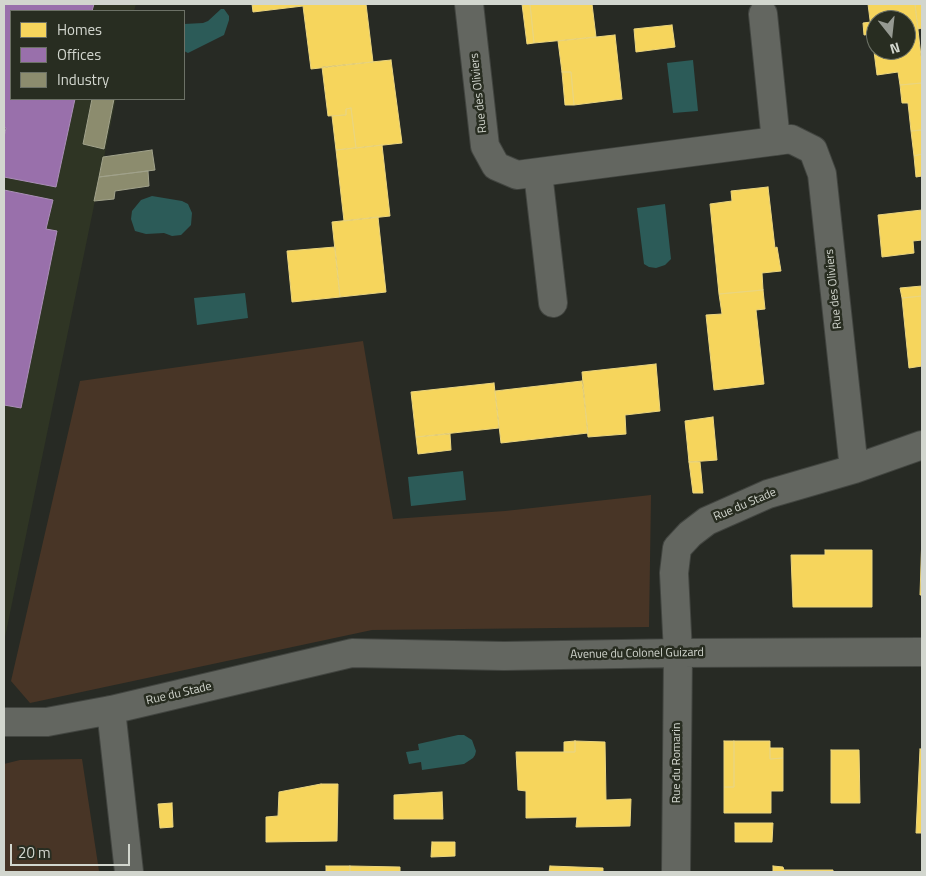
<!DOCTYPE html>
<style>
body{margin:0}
#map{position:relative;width:926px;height:876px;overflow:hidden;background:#272a24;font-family:"Titillium Web",sans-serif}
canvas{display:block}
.frame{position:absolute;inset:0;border:5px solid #d2d6ce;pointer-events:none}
.legend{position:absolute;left:10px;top:10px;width:175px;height:90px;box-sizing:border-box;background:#282d21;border:1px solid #6c7166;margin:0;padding:6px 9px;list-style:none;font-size:15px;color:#d2d6ce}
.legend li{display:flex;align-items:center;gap:10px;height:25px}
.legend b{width:25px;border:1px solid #6c7166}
.north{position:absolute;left:866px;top:10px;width:50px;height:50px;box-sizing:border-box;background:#282d21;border:1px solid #6c7166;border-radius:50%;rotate:164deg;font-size:14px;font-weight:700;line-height:20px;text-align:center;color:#d2d6ce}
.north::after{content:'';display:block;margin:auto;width:18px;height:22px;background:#969a92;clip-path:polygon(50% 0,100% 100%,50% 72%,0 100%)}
.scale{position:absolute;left:10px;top:844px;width:120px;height:22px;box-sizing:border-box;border:2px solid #d2d6ce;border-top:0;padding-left:6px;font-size:15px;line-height:18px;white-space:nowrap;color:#d2d6ce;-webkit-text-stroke:4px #282d21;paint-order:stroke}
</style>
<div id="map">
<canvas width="926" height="876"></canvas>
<div class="frame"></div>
<ul class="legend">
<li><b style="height:14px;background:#f6d55c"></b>Homes</li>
<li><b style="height:14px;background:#9970ab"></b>Offices</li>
<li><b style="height:14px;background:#8c8c6e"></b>Industry</li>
</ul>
<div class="north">N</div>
<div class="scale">20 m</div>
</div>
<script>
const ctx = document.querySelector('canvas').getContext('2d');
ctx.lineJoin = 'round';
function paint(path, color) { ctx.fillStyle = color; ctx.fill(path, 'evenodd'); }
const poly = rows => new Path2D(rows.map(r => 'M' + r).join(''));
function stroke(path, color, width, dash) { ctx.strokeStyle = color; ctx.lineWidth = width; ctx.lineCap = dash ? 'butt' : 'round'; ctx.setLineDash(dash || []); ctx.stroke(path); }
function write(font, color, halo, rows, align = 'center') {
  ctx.font = font + ' "Titillium Web",sans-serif'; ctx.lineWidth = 5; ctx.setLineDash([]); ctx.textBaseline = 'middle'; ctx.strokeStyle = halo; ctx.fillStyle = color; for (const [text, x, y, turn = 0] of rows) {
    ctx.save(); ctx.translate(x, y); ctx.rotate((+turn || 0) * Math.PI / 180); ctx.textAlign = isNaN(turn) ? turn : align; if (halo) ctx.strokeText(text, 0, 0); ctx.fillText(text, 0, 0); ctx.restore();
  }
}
const built = poly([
 [4,4,136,4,134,11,11,11,11,99,116,99,4,642]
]);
const green = poly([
 [363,341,393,519,505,511,651,495,649,627,372,630,30,703,11,681,80,381],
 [82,759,99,871,4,872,4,764,20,760]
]);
const water = poly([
 [221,9,224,9,229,16,229,20,224,35,188,53,184,51,184,24,203,23,208,21],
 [693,60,698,111,673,113,667,63],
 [152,196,182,201,188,204,192,213,191,225,181,235,172,236,164,233,146,234,135,231,131,219,132,211,141,200],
 [665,204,671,259,665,265,656,268,649,267,644,264,637,208],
 [245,293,248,318,197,325,194,298],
 [463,471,466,500,411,506,408,477],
 [458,735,464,735,472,740,476,751,475,755,473,758,464,764,422,770,421,762,409,764,406,752,419,750,418,744]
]);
const homes = poly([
 [252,4,366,4,373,62,311,69,303,6,253,12,252,4],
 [522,4,530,4,534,43,527,44,522,4],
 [530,4,592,4,596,37,534,43,530,4],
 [868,4,915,4,922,65,922,83,900,85,898,72,877,75,868,4],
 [876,20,906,20,906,50,876,50,876,20],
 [915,4,922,4,922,28,918,29,915,4],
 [871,22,872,34,864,35,863,23,871,22],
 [672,25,675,47,636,52,634,29,672,25],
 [615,35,622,99,574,105,571,72,562,72,558,41,615,35],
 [391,60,402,143,356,148,351,108,346,109,346,115,328,116,322,67,391,60],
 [562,72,571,72,574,105,565,105,562,72],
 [922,83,922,130,911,131,908,103,902,103,900,85,922,83],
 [351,108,356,148,336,150,332,116,346,115,346,109,351,108],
 [922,130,922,154,914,156,911,131,922,130],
 [382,145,390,216,344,221,336,150,382,145],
 [922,154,922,176,916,177,914,156,922,154],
 [768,187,775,248,777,247,781,271,762,273,763,290,719,294,710,204,732,201,731,191,768,187],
 [922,210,922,240,913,241,914,253,882,257,878,215,922,210],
 [378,217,386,292,340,297,332,222,378,217],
 [335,247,340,297,292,302,287,251,335,247],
 [922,286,922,296,902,298,900,288,922,286],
 [763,290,765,309,756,310,764,384,714,390,706,315,722,314,719,294,763,290],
 [922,296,922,366,909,368,902,298,922,296],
 [656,364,660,411,625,415,626,434,588,437,582,372,656,364],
 [582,381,588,433,501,443,495,391,582,381],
 [494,383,499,428,416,437,411,392,494,383],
 [713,417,717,460,689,462,685,421,713,417],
 [450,434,451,450,418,454,416,437,450,434],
 [689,462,700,462,703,493,693,493,689,462],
 [922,534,922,595,920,595,922,534],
 [825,550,872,550,872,607,793,607,791,555,825,555,825,550],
 [575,741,605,742,606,800,631,799,630,826,576,827,577,817,526,818,526,791,518,790,516,752,575,752,575,741],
 [575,741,575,752,564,752,564,742,575,741],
 [724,741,734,741,734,787,724,787,724,741],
 [734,741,770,741,770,759,783,758,783,791,771,791,771,813,724,813,724,787,734,787,734,741],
 [770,748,783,748,783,758,770,759,770,748],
 [920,749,922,749,922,833,916,833,920,749],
 [831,750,859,750,860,803,831,803,831,750],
 [321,784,338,784,337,841,266,842,266,817,278,816,279,792,321,784],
 [442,792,443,819,394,819,394,795,442,792],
 [172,803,173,827,160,828,158,804,172,803],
 [735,823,773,823,772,842,735,842,735,823],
 [432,842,455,842,455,856,431,857,432,842],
 [326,866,350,866,350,872,326,872,326,866],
 [350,866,400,867,400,872,350,872,350,866],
 [550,866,603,868,603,872,549,872,550,866],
 [773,866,783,867,784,870,833,870,833,872,773,872,773,866]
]);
const offices = poly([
 [4,4,94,4,92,11,11,11,11,99,75,99,56,187,4,177,4,137,6,128,4,127,4,4],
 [4,190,53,200,46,229,57,231,21,408,4,405,4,190]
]);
const industry = poly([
 [92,99,114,99,104,149,83,144,92,99],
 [152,150,155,170,99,177,103,157,152,150],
 [148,171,149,186,115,191,114,199,94,201,99,177,148,171]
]);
const street = poly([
 [469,4,485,146,496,166,517,175,791,139,813,150,822,174,854,469],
 [763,14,776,141],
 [538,173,553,303],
 [111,710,129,872],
 [4,722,47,722,111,710,352,653,504,656,678,653,922,652],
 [676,872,678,653,674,573,677,548,690,534,707,521,768,494,854,469,922,445]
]);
const streetNames = [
 ["Rue des Oliviers",479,93,-96],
 ["Rue des Oliviers",834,289,-96],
 ["Rue du Stade",745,505,-23],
 ["Avenue du Colonel Guizard",637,654,-1],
 ["Rue du Stade",179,694,-13],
 ["Rue du Romarin",677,763,-90]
];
paint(built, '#2f3524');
paint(green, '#483526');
paint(water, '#2c5b58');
paint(homes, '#f6d55c');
stroke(homes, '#ebd57e', 1);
paint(offices, '#9970ab');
stroke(offices, '#aa8fb6', 1);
paint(industry, '#8c8c6e');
stroke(industry, '#a1a28b', 1);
stroke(street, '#424540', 30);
stroke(street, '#636660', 28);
write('12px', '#d2d6ce', '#282d21', streetNames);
</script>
